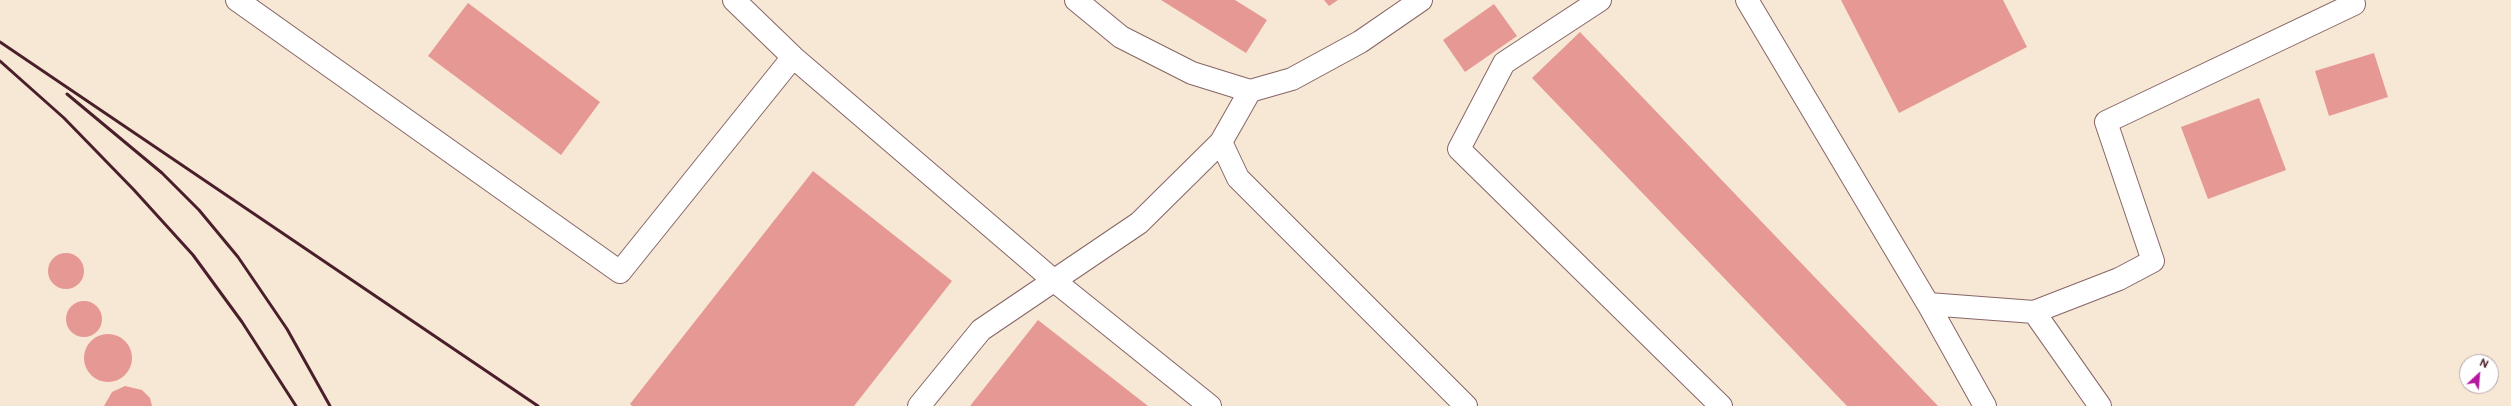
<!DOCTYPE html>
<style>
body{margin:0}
#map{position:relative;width:2511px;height:406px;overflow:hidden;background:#f7e8d5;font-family:"Balsamiq Sans",sans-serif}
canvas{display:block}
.north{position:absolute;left:2459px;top:354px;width:40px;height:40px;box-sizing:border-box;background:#fff;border:1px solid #b7a5aa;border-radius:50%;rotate:26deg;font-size:11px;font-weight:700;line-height:16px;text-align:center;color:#4a1f2b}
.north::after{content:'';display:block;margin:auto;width:14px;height:18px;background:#b5179e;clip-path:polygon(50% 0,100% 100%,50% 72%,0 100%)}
</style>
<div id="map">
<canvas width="2511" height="406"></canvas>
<div class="north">N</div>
</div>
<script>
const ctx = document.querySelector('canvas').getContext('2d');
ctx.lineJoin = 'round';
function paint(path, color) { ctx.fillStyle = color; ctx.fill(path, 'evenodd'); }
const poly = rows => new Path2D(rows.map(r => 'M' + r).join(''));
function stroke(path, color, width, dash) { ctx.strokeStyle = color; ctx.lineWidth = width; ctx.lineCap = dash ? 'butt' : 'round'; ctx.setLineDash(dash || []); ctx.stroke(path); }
const building = poly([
 [1161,0,1235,0,1267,20,1246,53],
 [1324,0,1338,0,1329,6],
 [1841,0,2003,0,2027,47,1899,113],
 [468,3,600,102,561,155,428,56],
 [1494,4,1517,36,1465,72,1443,40],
 [1580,32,1938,406,1847,406,1532,78],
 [2374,53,2388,97,2329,116,2315,71],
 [2259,98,2286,170,2208,199,2181,127],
 [813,171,952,281,854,406,632,406,630,404],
 '48 271a18 18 0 1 1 36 0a18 18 0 1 1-36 0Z',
 '66 319a18 18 0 1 1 36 0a18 18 0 1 1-36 0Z',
 [1038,320,1148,406,970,406],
 '84 358a24 24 0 1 1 48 0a24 24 0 1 1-48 0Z',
 [125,386,142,390,150,398,152,406,104,406,112,392]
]);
const minor = poly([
 [237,0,620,272,793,57],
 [734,0,793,57,1052,279,1210,406],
 [1076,0,1121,37,1192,73,1250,91,1292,79,1360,42,1421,0],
 [1600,0,1504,63,1459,149,1721,406],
 [1747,0,1928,304,2034,312,2119,279,2153,261,2106,122,2354,4],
 [1221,142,1238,178,1466,406],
 [1928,304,1985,406],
 [2034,312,2100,406],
 [919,406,981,330,1139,223,1221,142,1250,91]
]);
const rail = poly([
 [0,42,538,406],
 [0,61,64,118,134,190,193,255,242,322,296,406],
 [67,94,162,173,199,210,238,257,287,329,330,406]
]);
paint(building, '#e59894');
stroke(minor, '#876566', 24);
stroke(minor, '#fff', 22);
stroke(rail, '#4a1f2b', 3);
</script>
